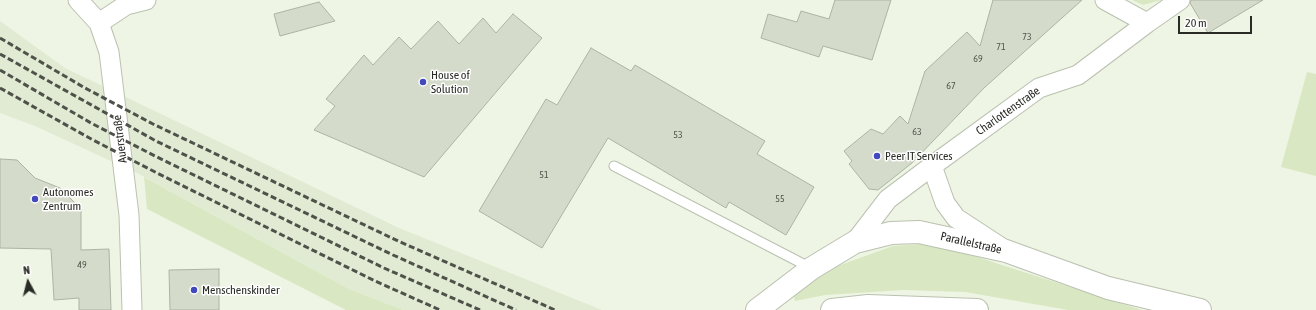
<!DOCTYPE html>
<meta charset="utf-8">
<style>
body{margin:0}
#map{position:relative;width:1316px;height:310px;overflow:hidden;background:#eef5e4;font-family:"Asap Condensed",sans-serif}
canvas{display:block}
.north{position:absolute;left:8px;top:262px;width:40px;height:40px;-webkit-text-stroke:3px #fff;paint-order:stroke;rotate:353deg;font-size:11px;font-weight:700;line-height:16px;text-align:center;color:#292b25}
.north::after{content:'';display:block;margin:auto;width:14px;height:18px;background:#292b25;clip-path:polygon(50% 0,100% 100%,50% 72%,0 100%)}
.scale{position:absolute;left:1178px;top:16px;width:74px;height:18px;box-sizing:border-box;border:2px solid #292b25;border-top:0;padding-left:5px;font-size:12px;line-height:14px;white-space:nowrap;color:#292b25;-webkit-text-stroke:3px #fff;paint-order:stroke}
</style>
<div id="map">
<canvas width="1316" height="310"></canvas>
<div class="north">N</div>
<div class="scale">20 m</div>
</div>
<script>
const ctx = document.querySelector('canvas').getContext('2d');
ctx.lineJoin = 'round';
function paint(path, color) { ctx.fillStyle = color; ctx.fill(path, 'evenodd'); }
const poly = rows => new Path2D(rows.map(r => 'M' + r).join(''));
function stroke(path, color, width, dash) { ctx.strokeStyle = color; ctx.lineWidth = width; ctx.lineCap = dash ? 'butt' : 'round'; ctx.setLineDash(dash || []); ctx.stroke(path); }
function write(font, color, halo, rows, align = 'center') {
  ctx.font = font + ' "Asap Condensed",sans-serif'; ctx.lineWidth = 3; ctx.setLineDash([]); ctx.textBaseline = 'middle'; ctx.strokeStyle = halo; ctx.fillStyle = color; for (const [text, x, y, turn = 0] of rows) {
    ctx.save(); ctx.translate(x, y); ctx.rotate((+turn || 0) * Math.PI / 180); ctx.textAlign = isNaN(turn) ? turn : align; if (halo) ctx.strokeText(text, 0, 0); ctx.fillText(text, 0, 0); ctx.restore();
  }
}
const built = poly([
 [0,21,65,68,399,228,602,310,403,310,349,289,139,174,35,126,0,113]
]);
const green = poly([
 [1132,0,1162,0,1143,5],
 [1307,72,1316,74,1316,176,1281,167],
 [144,177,349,289,403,310,346,310,147,209],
 [935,243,1005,266,1142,310,1068,310,965,292,904,290,825,295,795,301,793,293,829,269,893,246]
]);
const building = poly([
 [835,0,891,0,872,60,823,46,819,57,761,38,768,14,797,22,801,11,829,19,835,0],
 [993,0,1082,0,984,88,912,163,878,190,869,189,849,164,852,161,844,151,871,129,883,134,900,116,908,124,925,71,967,32,980,46,993,0],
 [1191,0,1263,0,1208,33,1190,3,1191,0],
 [319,2,335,21,280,36,274,14,319,2],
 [513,14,542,38,424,177,314,130,335,106,326,99,364,55,373,65,399,37,411,49,438,21,459,44,483,18,496,33,513,14],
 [591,48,631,71,635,65,765,141,757,154,814,187,786,235,729,202,726,208,608,138,542,248,479,211,546,99,557,105,591,48],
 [0,159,17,160,35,178,60,188,81,209,81,250,109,249,111,310,79,310,79,298,54,300,51,249,0,248,0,159],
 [219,269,219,310,170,310,169,270,219,269]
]);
const service = poly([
 [614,166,811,268]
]);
const minor = poly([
 [78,0,99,23,109,52,129,215,132,310],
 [1105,0,1147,23],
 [99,23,126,5,146,0],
 [932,166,945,203,956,218,1002,248],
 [855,242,888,199,932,166,1039,88,1078,75,1147,23,1180,0]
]);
const tertiary = poly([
 [757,310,812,268,855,242,891,233,919,232,1006,251,1108,288,1200,310]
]);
const secondary = poly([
 [832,310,868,306,977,310]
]);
const rail = poly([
 [0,38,85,88,153,124,398,241,555,310],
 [0,54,156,141,393,255,516,310],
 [0,70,91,123,157,157,384,268,480,310],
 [0,88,93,140,157,173,375,281,440,310]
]);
const markers = [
 [423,82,4,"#4248bd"],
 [877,156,4,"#4248bd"],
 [35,199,4,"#4248bd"],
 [194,290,4,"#4248bd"]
];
const numberNames = [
 ["73",1027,37],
 ["71",1001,47],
 ["69",978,59],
 ["67",951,86],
 ["63",917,132],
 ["53",678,135],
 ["51",544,175],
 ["55",780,199],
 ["49",82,265]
];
const poiNames = [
 ["House of",431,75],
 ["Solution",431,89],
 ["Peer IT Services",885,156],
 ["Autonomes",43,192],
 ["Zentrum",43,206],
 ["Menschenskinder",202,290]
];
const streetNames = [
 ["Charlottenstraße",1008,111,-35],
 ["Auerstraße",120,139,-97],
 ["Parallelstraße",971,243,13]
];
paint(built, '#e1ead2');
paint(green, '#d9e8c2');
paint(building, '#d5dbcb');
stroke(building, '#acb3a3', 1);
stroke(service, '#bac1b0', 11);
stroke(minor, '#bac1b0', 21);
stroke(tertiary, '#bac1b0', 24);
stroke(secondary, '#bac1b0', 24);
stroke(service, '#fff', 9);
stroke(minor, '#fff', 19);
stroke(tertiary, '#fff', 22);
stroke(secondary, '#fff', 22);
stroke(rail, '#4f524a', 3, [6, 3]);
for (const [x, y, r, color] of markers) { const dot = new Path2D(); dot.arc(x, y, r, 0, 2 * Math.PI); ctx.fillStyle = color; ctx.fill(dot); stroke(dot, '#fff', 1.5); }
write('10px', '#54574e', null, numberNames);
write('12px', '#292b25', '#fff', poiNames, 'left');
write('12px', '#292b25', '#fff', streetNames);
</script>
